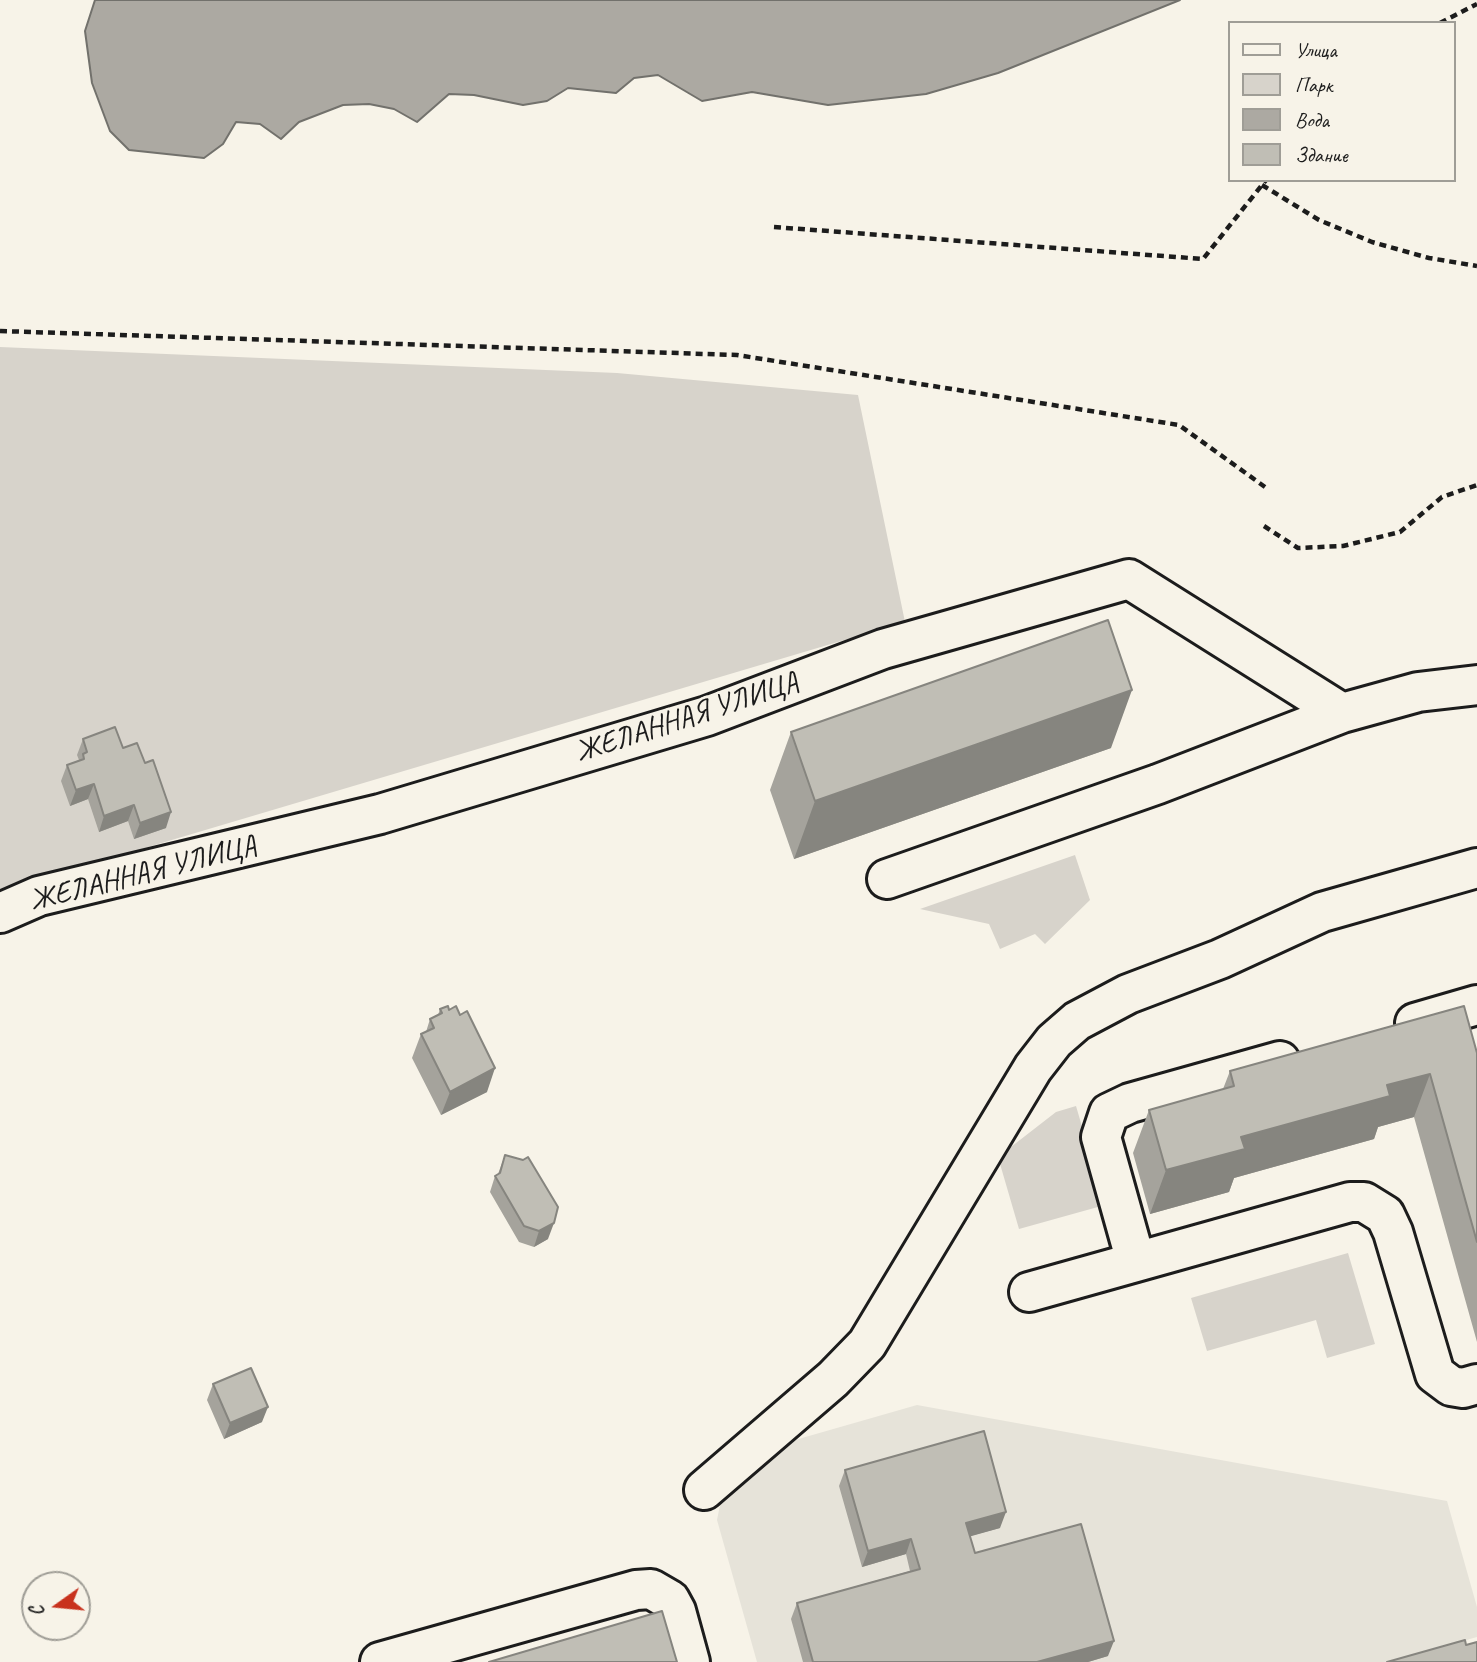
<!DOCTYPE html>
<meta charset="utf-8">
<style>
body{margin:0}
#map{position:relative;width:1477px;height:1662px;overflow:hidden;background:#f7f3e8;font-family:Caveat,sans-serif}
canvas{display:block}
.legend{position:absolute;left:1228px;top:21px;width:228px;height:161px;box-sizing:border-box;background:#f7f3e8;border:2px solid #9f9d96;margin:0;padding:9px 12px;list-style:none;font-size:21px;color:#1c1c1c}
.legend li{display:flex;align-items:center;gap:14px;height:35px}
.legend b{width:35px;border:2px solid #9f9d96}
.north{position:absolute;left:21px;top:1571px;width:70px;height:70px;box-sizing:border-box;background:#f7f3e8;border:2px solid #9f9d96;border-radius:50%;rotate:255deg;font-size:19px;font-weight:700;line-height:28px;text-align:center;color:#1c1c1c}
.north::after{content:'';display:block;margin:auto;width:24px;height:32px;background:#c8321e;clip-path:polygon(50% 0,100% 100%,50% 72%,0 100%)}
</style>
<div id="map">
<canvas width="1477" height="1662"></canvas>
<ul class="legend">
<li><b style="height:9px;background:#f7f3e8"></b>Улица</li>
<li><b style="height:19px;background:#d7d3cb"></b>Парк</li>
<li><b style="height:19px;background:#aca9a2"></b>Вода</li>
<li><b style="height:19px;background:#c0beb5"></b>Здание</li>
</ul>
<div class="north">С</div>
</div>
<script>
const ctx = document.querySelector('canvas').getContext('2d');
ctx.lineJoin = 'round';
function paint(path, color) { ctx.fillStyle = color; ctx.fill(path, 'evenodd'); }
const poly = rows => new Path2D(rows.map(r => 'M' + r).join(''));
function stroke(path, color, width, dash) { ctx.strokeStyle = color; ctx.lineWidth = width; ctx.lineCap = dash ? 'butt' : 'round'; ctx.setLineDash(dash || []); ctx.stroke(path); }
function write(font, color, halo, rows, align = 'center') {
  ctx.font = font + ' Caveat,sans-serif'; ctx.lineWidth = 5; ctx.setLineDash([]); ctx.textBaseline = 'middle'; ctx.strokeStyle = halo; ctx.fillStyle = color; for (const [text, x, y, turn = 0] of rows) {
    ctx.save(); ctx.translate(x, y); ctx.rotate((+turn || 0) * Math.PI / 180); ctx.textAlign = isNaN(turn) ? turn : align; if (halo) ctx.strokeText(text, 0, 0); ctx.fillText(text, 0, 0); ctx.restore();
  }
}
const built = poly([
 [917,1405,1447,1501,1477,1607,1477,1637,1388,1662,757,1662,717,1520,720,1505,795,1440]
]);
const green = poly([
 [0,347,617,373,858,395,905,622,54,875,0,901],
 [1075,855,1090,900,1045,944,1035,934,1000,949,989,924,920,909],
 [1076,1106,1105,1205,1019,1229,998,1157,1056,1112],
 [1348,1253,1375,1344,1327,1358,1316,1320,1207,1351,1191,1298]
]);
const water = poly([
 [95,0,1180,0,998,73,926,94,828,105,752,92,702,101,658,75,634,78,616,93,568,88,547,101,523,105,474,95,449,94,417,122,394,109,369,104,343,105,299,122,281,139,260,124,236,122,223,144,204,158,129,150,110,131,92,83,85,31,95,0]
]);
const path = poly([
 [1440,23,1477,4],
 [1262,185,1319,220,1372,242,1429,258,1477,266],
 [774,227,1203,259,1266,180],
 [0,331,737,355,1179,425,1265,487],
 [1264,526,1298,548,1343,546,1400,532,1442,497,1477,485]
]);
const minor = poly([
 [887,879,1158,784,1342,713,1418,692,1477,685],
 [0,913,39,896,380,814,707,716,883,649,1129,579,1342,713],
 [1415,1023,1477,1005],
 [1280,1061,1130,1103,1109,1113,1101,1137,1136,1262,1350,1202,1364,1202,1385,1215,1393,1232,1435,1374,1451,1386,1463,1388,1477,1384],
 [1029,1292,1136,1262],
 [704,1490,833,1379,867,1344,1033,1068,1054,1041,1077,1021,1128,994,1220,959,1322,912,1477,868],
 [380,1662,636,1590,651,1589,670,1600,676,1611,690,1662]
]);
const wall = poly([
 [791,732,1111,748,794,859,770,790],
 [83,739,123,748,166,828,134,839,128,821,99,832,88,799,70,806,61,781,67,765,79,760,77,755],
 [440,1009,487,1092,441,1115,412,1058,421,1034,426,1032,430,1019,438,1015],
 [1477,1053,1477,1342,1414,1117,1378,1127,1374,1139,1234,1178,1229,1192,1150,1214,1133,1153,1149,1110,1223,1089,1230,1071],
 [505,1155,548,1239,534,1247,519,1242,490,1192,495,1176,498,1174],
 [213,1384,262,1422,224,1439,207,1400],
 [845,1470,1000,1528,970,1536,975,1553,1108,1656,1088,1662,803,1662,791,1619,797,1603,910,1571,906,1554,862,1567,839,1486]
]);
const shadedWall = poly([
 [1132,690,1111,748,794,859,815,801],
 [94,784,88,799,70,806,76,790],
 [134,805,128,821,99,832,104,816],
 [171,812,166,828,134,839,140,823],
 [495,1068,487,1092,441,1115,450,1092],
 [1430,1074,1414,1117,1378,1127,1374,1139,1234,1178,1229,1192,1150,1214,1166,1170,1241,1137,1387,1085],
 [554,1223,548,1239,534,1247,539,1231],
 [268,1407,262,1422,224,1439,230,1423],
 [1006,1512,1000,1528,961,1539,966,1523],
 [911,1539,906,1554,862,1567,868,1551],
 [1114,1641,1108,1656,1088,1662,1037,1662]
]);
const building = poly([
 [1108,620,1132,690,815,801,791,732,1108,620],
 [115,727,123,748,137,743,145,763,153,760,171,812,140,823,134,805,104,816,94,784,76,790,67,765,84,759,83,754,87,752,83,739,115,727],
 [448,1006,449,1010,456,1006,460,1015,467,1011,495,1068,450,1092,421,1034,434,1028,430,1019,442,1013,440,1009,448,1006],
 [1464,1006,1477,1053,1477,1242,1430,1074,1387,1085,1390,1096,1241,1137,1245,1149,1166,1170,1149,1110,1234,1086,1230,1071,1464,1006],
 [505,1155,523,1160,528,1157,558,1207,554,1223,539,1231,524,1226,495,1176,500,1173,505,1155],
 [251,1368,268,1407,230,1423,213,1384,251,1368],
 [984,1431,1006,1512,966,1523,975,1553,1081,1524,1114,1641,1037,1662,813,1662,797,1603,920,1569,911,1539,868,1551,845,1470,984,1431],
 [662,1611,677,1662,489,1662,662,1611],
 [1465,1640,1466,1645,1477,1642,1477,1662,1387,1662,1465,1640]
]);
const streetNames = [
 ["ЖЕЛАННАЯ УЛИЦА",687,718,-18],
 ["ЖЕЛАННАЯ УЛИЦА",143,874,-14]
];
paint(built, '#e6e3d9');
paint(green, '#d7d3cb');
paint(water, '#aca9a2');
stroke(water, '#72716c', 2);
stroke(minor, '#1c1c1c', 44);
stroke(path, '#1c1c1c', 4.5, [7, 5]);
stroke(minor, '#f7f3e8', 38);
paint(wall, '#a5a39c');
paint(shadedWall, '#86857f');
paint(building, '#c0beb5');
stroke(building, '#86857f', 2);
write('30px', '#1c1c1c', '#f7f3e8', streetNames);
</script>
